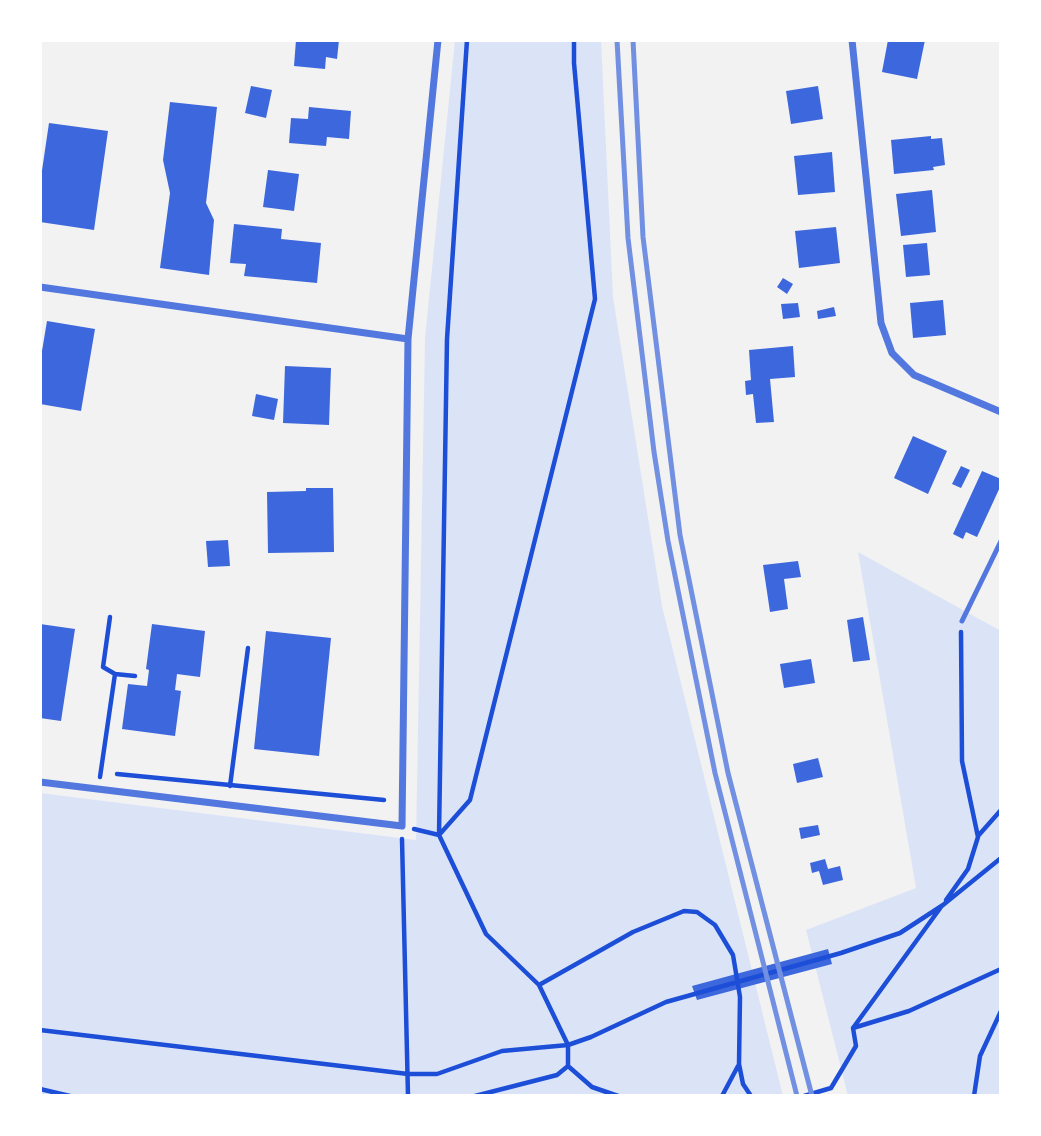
<!DOCTYPE html>
<style>
body{margin:0}
#map{position:relative;width:1041px;height:1136px;overflow:hidden;background:#f2f2f2;font-family:"Sofia Sans Condensed",sans-serif}
canvas{display:block}
.frame{position:absolute;inset:0;border:42px solid #fff;pointer-events:none}
</style>
<div id="map">
<canvas width="1041" height="1136"></canvas>
<div class="frame"></div>
</div>
<script>
const ctx = document.querySelector('canvas').getContext('2d');
ctx.lineJoin = 'round';
function paint(path, color) { ctx.fillStyle = color; ctx.fill(path, 'evenodd'); }
const poly = rows => new Path2D(rows.map(r => 'M' + r).join(''));
function stroke(path, color, width, dash) { ctx.strokeStyle = color; ctx.lineWidth = width; ctx.lineCap = dash ? 'butt' : 'round'; ctx.setLineDash(dash || []); ctx.stroke(path); }
const green = poly([
 [455,40,601,40,613,297,662,606,783,1096,40,1096,40,793,416,840,425,338],
 [858,552,1001,631,1001,1096,848,1096,806,930,916,888]
]);
const building = poly([
 [296,40,339,40,337,59,326,57,325,69,294,66],
 [888,40,925,40,917,79,882,72],
 [251,86,272,90,266,118,245,113],
 [818,86,823,119,791,124,786,91],
 [170,102,217,107,206,203,214,220,209,275,160,268,170,193,163,160],
 [309,107,351,111,349,139,327,137,326,146,289,143,291,118,308,119],
 [49,123,108,131,94,230,40,222,40,184],
 [931,136,931,139,942,138,945,165,933,167,934,170,894,174,891,140],
 [832,152,835,192,798,195,794,156],
 [268,170,299,174,294,211,263,207],
 [932,190,936,232,901,236,896,194],
 [234,224,282,229,281,239,321,243,317,283,244,276,246,264,230,263],
 [836,227,840,263,799,268,795,231],
 [927,243,930,275,906,277,903,245],
 [783,278,793,284,787,294,777,287],
 [943,300,946,335,913,338,910,303],
 [798,303,800,317,783,319,781,304],
 [834,307,836,316,818,319,817,311],
 [47,321,95,329,81,411,40,404,40,363],
 [793,346,795,377,770,379,774,422,756,423,753,394,746,395,745,381,751,380,749,350],
 [285,366,331,368,329,425,283,423],
 [256,394,278,399,274,420,252,416],
 [913,436,947,451,928,494,894,478],
 [961,466,970,470,961,488,952,484],
 [982,471,1001,479,1001,485,977,537,966,532,963,539,953,534],
 [306,488,333,488,334,552,268,553,267,492,306,491],
 [228,540,230,566,208,567,206,541],
 [798,561,801,577,784,579,788,609,770,612,763,565],
 [863,617,870,660,853,662,847,620],
 [40,624,75,629,61,721,40,718],
 [152,624,205,631,200,677,177,674,175,690,181,691,175,736,122,729,128,684,147,686,149,670,146,669],
 [266,631,331,638,319,756,254,749],
 [811,659,815,683,784,688,780,664],
 [818,758,823,777,797,783,793,764],
 [818,825,820,835,801,839,799,828],
 [825,859,828,869,840,866,843,880,823,885,819,871,812,873,810,863],
 [828,949,832,964,697,1000,692,986]
]);
const path = poly([
 [467,40,447,339,439,835,470,800,595,299,574,63,574,40],
 [115,674,135,676],
 [117,774,384,800],
 [100,777,115,674,103,667,110,617],
 [230,786,248,648],
 [414,829,439,835,486,934,539,985,568,1045,568,1066,592,1087,618,1096],
 [978,836,1001,810],
 [402,839,408,1096],
 [946,900,968,869,978,837,962,761,961,632],
 [539,985,633,932,684,911,697,912,715,925,733,955,740,997,739,1064,743,1084,751,1096],
 [853,1028,909,1011,1001,969],
 [40,1030,408,1074,437,1074,502,1051,568,1045,591,1037,666,1002,841,953,900,933,943,905,1001,858],
 [40,1089,70,1096],
 [475,1096,557,1075,568,1066],
 [722,1096,738,1066],
 [804,1096,831,1088,856,1046,853,1028,941,907],
 [974,1096,980,1056,1001,1011]
]);
const service = poly([
 [962,621,1001,541]
]);
const minor = poly([
 [852,40,881,323,892,353,914,375,1001,412],
 [40,287,408,339],
 [40,782,402,826,408,339,438,40]
]);
const rail = poly([
 [617,40,628,238,654,452,668,541,715,773,797,1096],
 [633,40,643,237,680,535,728,773,812,1096]
]);
paint(green, '#dbe4f7');
paint(building, '#3d67dc');
stroke(path, '#1d4ed8', 4.5);
stroke(service, '#5277de', 5);
stroke(minor, '#5277de', 7);
stroke(rail, '#7290e2', 5);
</script>
